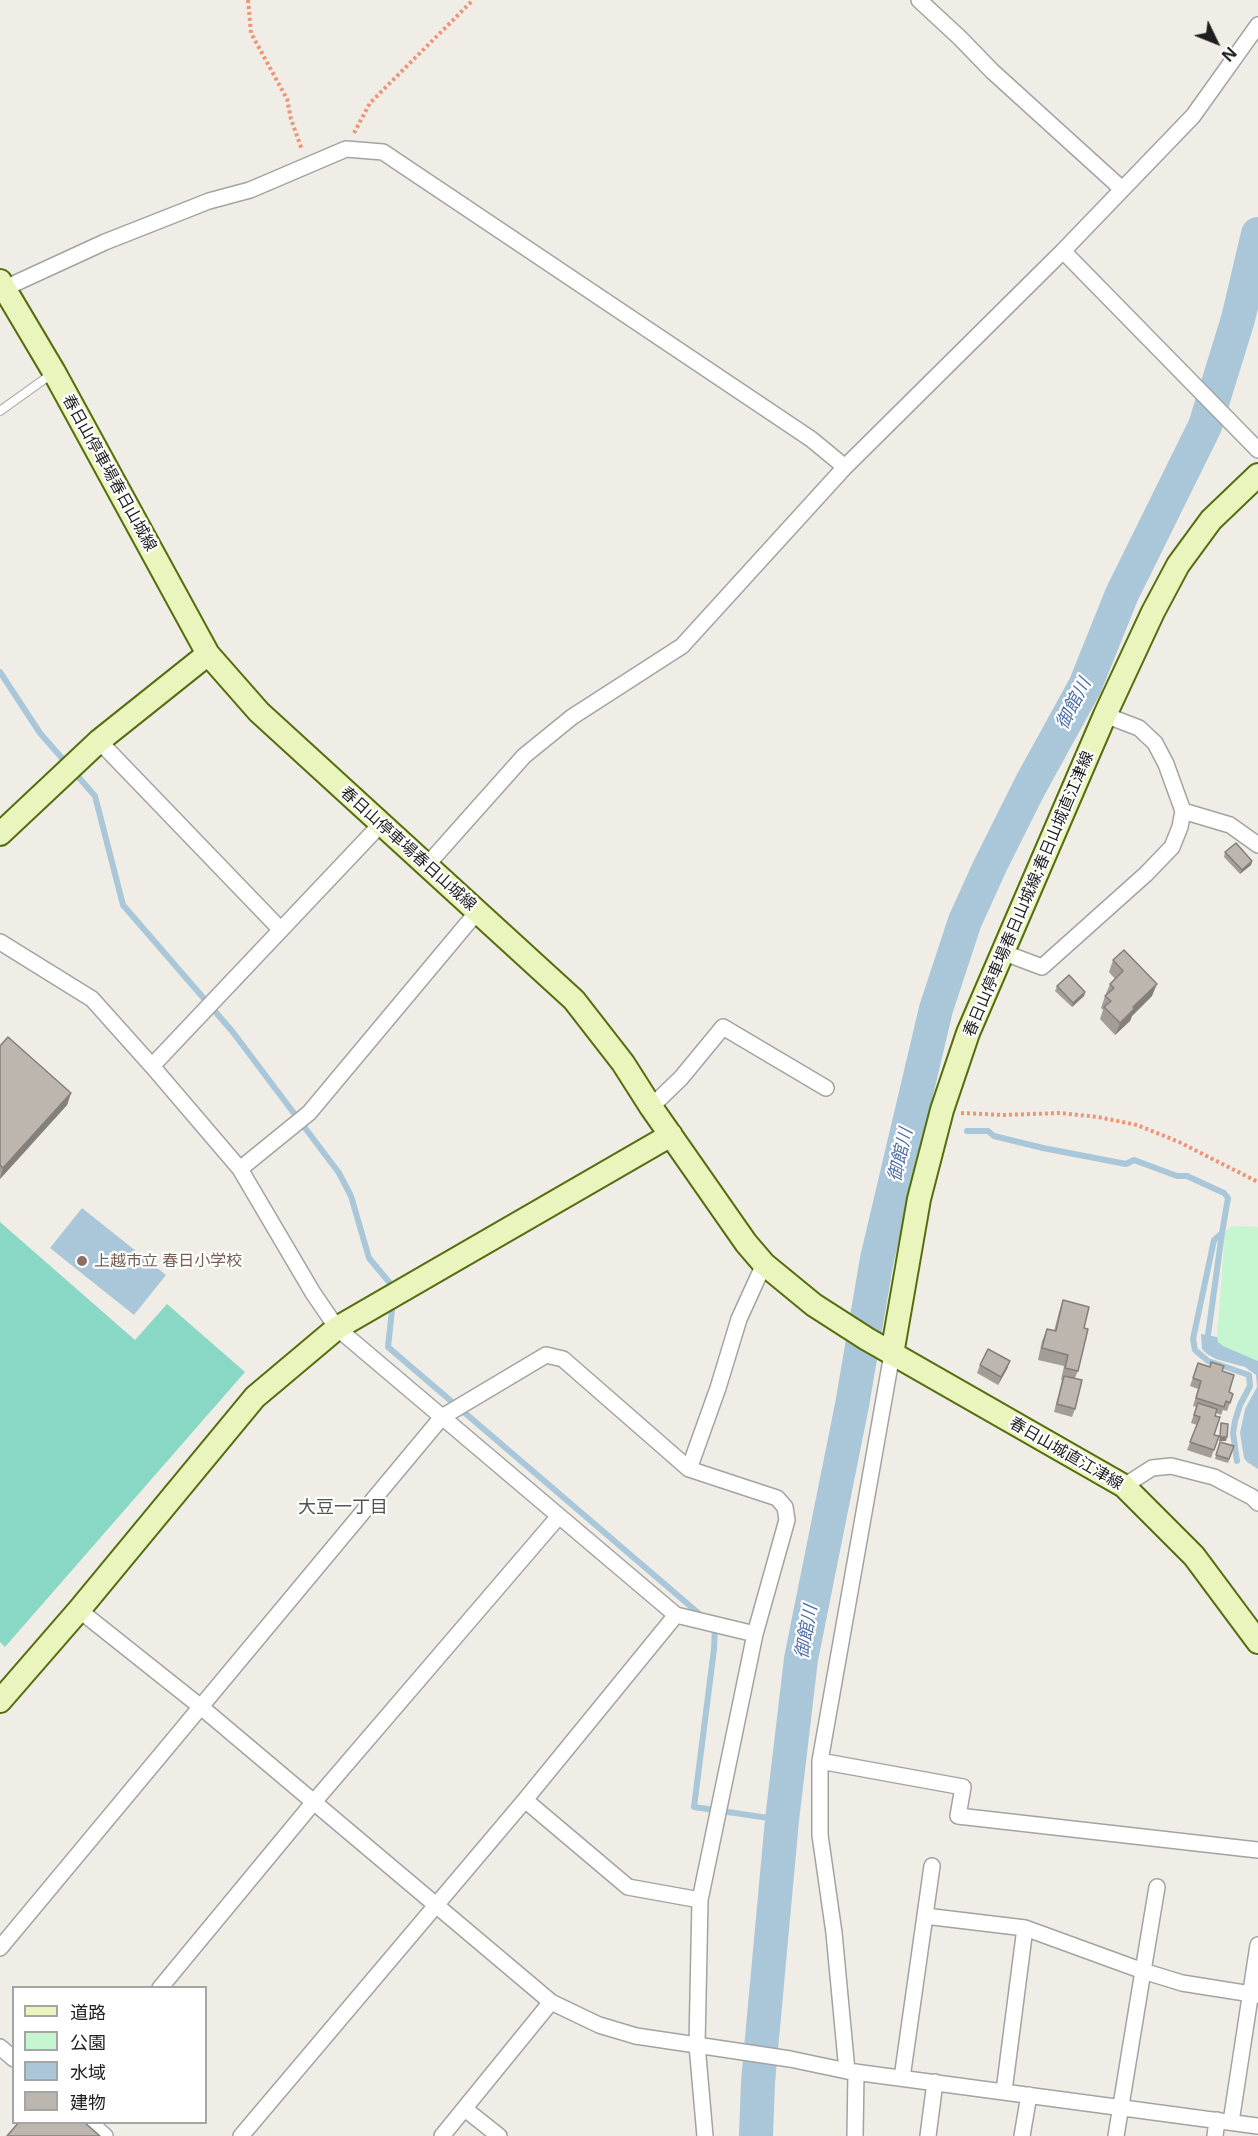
<!DOCTYPE html>
<meta charset="utf-8">
<style>
body{margin:0}
#map{position:relative;width:1258px;height:2136px;overflow:hidden;background:#efede5;font-family:"Open Sans","Noto Sans JP",sans-serif}
canvas{display:block}
.legend{position:absolute;left:12px;top:1986px;width:195px;height:138px;box-sizing:border-box;background:#fff;border:2px solid #a5a5a5;margin:0;padding:8px 10px;list-style:none;font-size:18px;color:#1f1f1f}
.legend li{display:flex;align-items:center;gap:12px;height:30px}
.legend b{width:30px;border:2px solid #a5a5a5}
.north{position:absolute;left:1186px;top:12px;width:60px;height:60px;-webkit-text-stroke:4px #fff;paint-order:stroke;rotate:133deg;font-size:16px;font-weight:700;line-height:24px;text-align:center;color:#1f1f1f}
.north::after{content:'';display:block;margin:auto;width:21px;height:27px;background:#1f1f1f;clip-path:polygon(50% 0,100% 100%,50% 72%,0 100%)}
</style>
<div id="map">
<canvas width="1258" height="2136"></canvas>
<ul class="legend">
<li><b style="height:8px;background:#eaf5bd"></b>道路</li>
<li><b style="height:16px;background:#c6f6d0"></b>公園</li>
<li><b style="height:16px;background:#a9c7d9"></b>水域</li>
<li><b style="height:16px;background:#bcb6af"></b>建物</li>
</ul>
<div class="north">N</div>
</div>
<script>
const ctx = document.querySelector('canvas').getContext('2d');
ctx.lineJoin = 'round';
function paint(path, color) { ctx.fillStyle = color; ctx.fill(path, 'evenodd'); }
const poly = rows => new Path2D(rows.map(r => 'M' + r).join(''));
function stroke(path, color, width, dash) { ctx.strokeStyle = color; ctx.lineWidth = width; ctx.lineCap = dash ? 'butt' : 'round'; ctx.setLineDash(dash || []); ctx.stroke(path); }
function write(font, color, halo, rows, align = 'center') {
  ctx.font = font + ' "Open Sans","Noto Sans JP",sans-serif'; ctx.lineWidth = 4.5; ctx.setLineDash([]); ctx.textBaseline = 'middle'; ctx.strokeStyle = halo; ctx.fillStyle = color; for (const [text, x, y, turn = 0] of rows) {
    ctx.save(); ctx.translate(x, y); ctx.rotate((+turn || 0) * Math.PI / 180); ctx.textAlign = isNaN(turn) ? turn : align; if (halo) ctx.strokeText(text, 0, 0); ctx.fillText(text, 0, 0); ctx.restore();
  }
}
const park = poly([
 [1231,1226,1258,1227,1258,1361,1223,1346,1218,1343,1217,1337,1225,1232]
]);
const pitch = poly([
 [0,1222,135,1340,167,1304,245,1372,5,1647,0,1642]
]);
const water = poly([
 [82,1208,166,1275,134,1315,50,1248],
 [1201,1334,1217,1337,1218,1342,1223,1346,1258,1361,1258,1469,1247,1462,1244,1458,1240,1433,1245,1409,1257,1387,1256,1375,1245,1367,1216,1359,1207,1354,1202,1349]
]);
const stream = poly([
 [0,672,40,733,95,796,123,905,232,1031,339,1173,351,1196,369,1258,394,1288],
 [967,1131,988,1131,994,1136,1043,1148,1126,1164,1134,1160,1177,1176,1187,1176,1224,1193,1228,1198,1222,1233,1208,1335],
 [1221,1234,1214,1240,1193,1339,1195,1350,1208,1361,1249,1375,1250,1386,1240,1405,1235,1421,1233,1433,1237,1461],
 [393,1301,388,1347,703,1617],
 [713,1626,715,1627,714,1649,694,1807,782,1820]
]);
const river = poly([
 [756,2136,758,2082,782,1820,801,1659,852,1405,877,1259,936,1009,965,921,990,866,1030,786,1085,686,1122,594,1205,426,1238,319,1258,234]
]);
const path = poly([
 [248,0,251,33,287,99,291,119,302,150],
 [354,133,370,103,473,0],
 [961,1113,1004,1115,1060,1113,1098,1117,1137,1125,1179,1142,1258,1182]
]);
const lane = poly([
 [0,411,53,373]
]);
const street = poly([
 [919,0,960,38,992,71,1122,189],
 [1063,251,1258,450],
 [5,288,105,242,209,201,250,190,346,149,383,152,811,439,845,467],
 [99,741,281,930],
 [1183,811,1230,825,1258,845],
 [427,865,524,756,572,717,682,646,845,467,1063,251,1193,116,1258,25],
 [0,942,92,999,152,1066,240,1169,313,1293,337,1328,676,1615,755,1634],
 [1002,952,1042,967,1146,874,1172,847,1180,827,1183,811,1166,764,1155,743,1139,728,1105,715],
 [152,1066,381,824],
 [651,1107,681,1078,723,1027,826,1088],
 [240,1169,309,1113,477,912],
 [689,1469,718,1388,739,1319,764,1264],
 [1124,1486,1152,1468,1171,1466,1214,1477,1252,1497,1258,1503],
 [79,1610,201,1707,551,2002,599,2025,636,2036,790,2059,847,2071,1258,2126],
 [820,1761,963,1787,958,1816,1258,1850],
 [525,1800,628,1887,700,1900],
 [1157,1887,1143,1971,1182,1983,1258,1995],
 [925,1916,1025,1928,1143,1971,1116,2136],
 [0,1948,442,1417,546,1355,563,1359,689,1469,777,1498,785,1507,787,1520,755,1634,700,1900,697,2045,705,2136],
 [160,1988,313,1803,559,1516],
 [0,2047,14,2059],
 [847,2071,834,1933,820,1835,820,1761,892,1354],
 [902,2078,932,1866],
 [1004,2091,1025,1928],
 [465,2109,499,2136],
 [89,2122,105,2136],
 [1231,2122,1258,1945],
 [241,2136,525,1800,676,1615],
 [442,2136,551,2002],
 [855,2136,856,2072],
 [928,2136,935,2082],
 [1022,2136,1029,2095],
 [1215,2136,1217,2120]
]);
const secondary = poly([
 [0,281,54,372,208,654,259,712,574,1000,623,1063,651,1107,746,1243,764,1264,814,1305,867,1339,1124,1486,1194,1556,1258,1642],
 [0,834,99,741,208,654],
 [892,1354,919,1199,942,1110,968,1033,1105,715,1153,612,1178,565,1211,520,1258,475],
 [0,1701,79,1610,255,1397,337,1328,671,1135]
]);
const wall = poly([
 [1225,852,1252,861,1251,865,1240,874,1224,857],
 [1113,960,1152,996,1132,1016,1130,1021,1115,1035,1100,1019,1103,1010,1101,1008,1105,996,1110,984,1115,979,1109,972],
 [1057,986,1085,992,1084,996,1072,1007,1055,991],
 [0,1046,71,1093,67,1105,0,1179],
 [1063,1300,1084,1328,1078,1371,1075,1378,1075,1409,1072,1417,1054,1412,1062,1380,1061,1380,1064,1366,1038,1360,1042,1341,1047,1329,1054,1331,1059,1312],
 [1010,1361,1007,1369,998,1385,977,1373,980,1365],
 [1198,1363,1222,1371,1229,1392,1233,1394,1227,1411,1223,1410,1221,1415,1216,1413,1214,1435,1219,1436,1211,1458,1187,1450,1197,1425,1191,1423,1196,1407,1193,1406,1198,1389,1190,1386],
 [1220,1442,1234,1446,1228,1463,1215,1459]
]);
const shadedWall = poly([
 [1252,861,1251,865,1240,874,1242,870],
 [1157,984,1152,996,1132,1016,1130,1021,1115,1035,1120,1023,1133,1007],
 [1085,992,1084,996,1072,1007,1073,1003],
 [71,1093,67,1105,0,1179,3,1168],
 [1010,1361,1007,1369,998,1385,1001,1377],
 [1220,1437,1227,1437,1226,1441,1219,1441]
]);
const building = poly([
 [1236,843,1252,861,1242,870,1225,852,1236,843],
 [1124,950,1157,984,1133,1007,1134,1009,1120,1023,1104,1007,1111,1001,1105,996,1114,988,1110,984,1123,971,1113,960,1124,950],
 [1069,975,1085,992,1073,1003,1057,986,1069,975],
 [8,1037,71,1093,3,1168,0,1165,0,1046,8,1037],
 [1063,1300,1089,1307,1084,1328,1088,1329,1078,1371,1065,1368,1068,1355,1042,1348,1047,1329,1056,1331,1063,1300],
 [988,1349,1010,1361,1001,1377,980,1365,988,1349],
 [1211,1362,1224,1366,1222,1371,1234,1375,1229,1392,1233,1394,1230,1403,1226,1401,1224,1407,1196,1398,1201,1381,1193,1378,1198,1363,1210,1367,1211,1362],
 [1064,1376,1082,1380,1075,1409,1057,1404,1064,1376],
 [1198,1403,1217,1409,1215,1416,1220,1417,1214,1435,1219,1436,1214,1450,1190,1442,1200,1417,1194,1415,1198,1403],
 [1221,1423,1228,1424,1227,1437,1220,1437,1221,1423],
 [1220,1442,1234,1446,1229,1459,1216,1455,1220,1442],
 [19,2122,84,2122,100,2136,7,2136,19,2122]
]);
const markers = [
 [82,1261,6,"#8d6e63"]
];
const streetNames = [
 ["春日山停車場春日山城線",109,473,61],
 ["春日山停車場春日山城線",408,849,42],
 ["春日山停車場春日山城線;春日山城直江津線",1029,894,-67],
 ["春日山城直江津線",1066,1454,30]
];
const educationNames = [
 ["上越市立 春日小学校",94,1261]
];
const waterNames = [
 ["御館川",1074,704,-63],
 ["御館川",901,1155,-77],
 ["御館川",807,1632,-80]
];
const neighbourhoodNames = [
 ["大豆一丁目",343,1508]
];
paint(park, '#c6f6d0');
paint(pitch, '#89d8c5');
paint(water, '#a9c7d9');
stroke(stream, '#a9c7d9', 6);
stroke(river, '#a9c7d9', 34);
stroke(lane, '#a3a3a3', 10);
stroke(street, '#a3a3a3', 18);
stroke(secondary, '#556e0d', 26);
stroke(path, '#f09475', 4, [3, 3]);
stroke(lane, '#fff', 8);
stroke(street, '#fff', 15);
stroke(secondary, '#eaf5bd', 22);
paint(wall, '#a29d96');
paint(shadedWall, '#847f7a');
paint(building, '#bcb6af');
stroke(building, '#847f7a', 1.5);
for (const [x, y, r, color] of markers) { const dot = new Path2D(); dot.arc(x, y, r, 0, 2 * Math.PI); ctx.fillStyle = color; ctx.fill(dot); stroke(dot, '#fff', 2); }
write('16px', '#1f1f1f', '#fff', streetNames);
write('16px', '#785e54', '#fff', educationNames, 'left');
write('italic 18px', '#5170a8', '#fff', waterNames);
write('18px', '#525252', '#fff', neighbourhoodNames);
</script>
